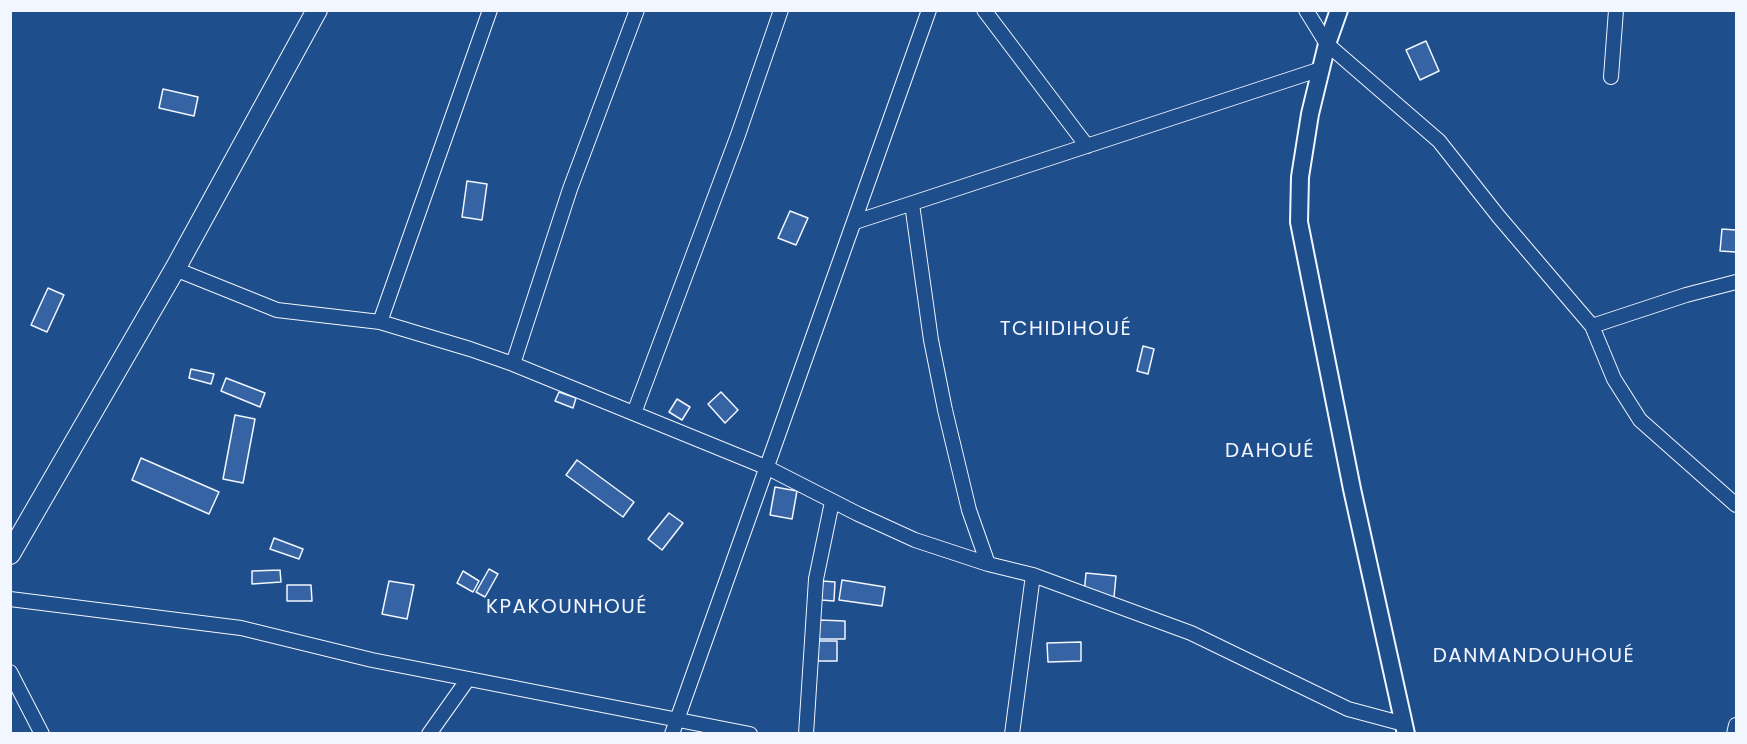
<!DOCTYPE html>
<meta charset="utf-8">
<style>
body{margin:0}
#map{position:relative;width:1747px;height:744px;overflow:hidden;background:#1f4e8c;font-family:Poppins,sans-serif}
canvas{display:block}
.frame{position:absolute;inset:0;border:12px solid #f2f6ff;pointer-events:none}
</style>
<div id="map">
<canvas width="1747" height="744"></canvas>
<div class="frame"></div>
</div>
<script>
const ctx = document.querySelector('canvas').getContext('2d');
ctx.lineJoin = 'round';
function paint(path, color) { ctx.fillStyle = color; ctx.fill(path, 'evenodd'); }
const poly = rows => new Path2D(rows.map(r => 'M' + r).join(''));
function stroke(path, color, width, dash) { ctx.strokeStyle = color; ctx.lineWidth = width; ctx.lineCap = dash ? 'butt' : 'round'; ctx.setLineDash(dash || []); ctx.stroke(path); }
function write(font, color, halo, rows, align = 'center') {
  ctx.font = font + ' Poppins,sans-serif'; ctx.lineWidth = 4.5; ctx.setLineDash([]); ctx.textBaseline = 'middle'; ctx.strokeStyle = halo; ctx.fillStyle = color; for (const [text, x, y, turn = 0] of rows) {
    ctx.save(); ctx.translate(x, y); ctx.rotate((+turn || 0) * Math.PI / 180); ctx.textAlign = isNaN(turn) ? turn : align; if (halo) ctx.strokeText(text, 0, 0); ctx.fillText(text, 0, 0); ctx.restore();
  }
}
const building = poly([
 [1426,41,1439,71,1420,80,1406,50,1426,41],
 [163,89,198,97,194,116,159,108,163,89],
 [467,181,487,184,482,220,462,217,467,181],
 [790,211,808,218,796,245,778,238,790,211],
 [1722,229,1736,230,1736,252,1720,251,1722,229],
 [48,288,64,295,47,332,31,325,48,288],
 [1143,346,1154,349,1148,374,1137,371,1143,346],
 [191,369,214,374,211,384,189,378,191,369],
 [226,378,265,393,260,407,221,391,226,378],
 [559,392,576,398,573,408,555,401,559,392],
 [721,392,738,410,725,423,708,404,721,392],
 [677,399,690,407,682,420,669,412,677,399],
 [235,415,255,419,243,483,223,479,235,415],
 [141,458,219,492,209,514,132,480,141,458],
 [577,460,634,502,623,517,566,475,577,460],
 [775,487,797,491,792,519,770,515,775,487],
 [669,513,683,523,662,550,648,539,669,513],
 [274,538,303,549,299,559,270,549,274,538],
 [489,569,498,574,485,597,476,592,489,569],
 [280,570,281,582,252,584,252,571,280,570],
 [463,571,479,581,473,592,457,583,463,571],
 [1086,573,1116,576,1114,597,1084,594,1086,573],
 [842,580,885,587,882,606,839,600,842,580],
 [389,581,414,585,407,619,382,614,389,581],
 [823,581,835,582,834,601,821,600,823,581],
 [287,585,311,585,312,601,287,601,287,585],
 [819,620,845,621,845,639,819,639,819,620],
 [818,641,837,641,837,661,818,661,818,641],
 [1081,642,1081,661,1048,662,1047,643,1081,642]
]);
const minor = poly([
 [984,10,1087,146],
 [1306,10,1327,44,1439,141,1499,217,1592,326,1614,379,1640,420,1736,505],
 [1611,77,1616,10],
 [912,204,931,340,945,410,969,510,988,564],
 [855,222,1321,69],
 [175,269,277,310,380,322,470,349,513,364,768,468,858,514,915,540,988,564,1033,575,1191,633,1348,709,1404,724],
 [380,322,490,10],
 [1592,326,1686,295,1736,282],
 [513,364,570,189,637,10],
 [634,413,738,135,781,10],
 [10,599,241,628,372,660,750,734],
 [10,672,42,734],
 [429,734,468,679],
 [672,734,929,10],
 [806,734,816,579,832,502],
 [1012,734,1033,575],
 [1734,734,1736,725]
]);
const tertiary = poly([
 [1339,10,1327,44,1310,114,1300,177,1299,222,1352,489,1406,734]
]);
const secondary = poly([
 [10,554,175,269,317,10]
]);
const quarterNames = [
 ["TCHIDIHOUÉ",1066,330],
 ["DAHOUÉ",1270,452],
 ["KPAKOUNHOUÉ",567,608],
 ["DANMANDOUHOUÉ",1534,657]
];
paint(building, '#3563a3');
stroke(building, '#f2f6ff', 1.5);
stroke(minor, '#f2f6ff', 16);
stroke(tertiary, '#f2f6ff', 20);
stroke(secondary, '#f2f6ff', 22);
stroke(minor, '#1f4e8c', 14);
stroke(tertiary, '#1f4e8c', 16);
stroke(secondary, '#1f4e8c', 20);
ctx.letterSpacing = '1.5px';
write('20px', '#f2f6ff', '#1f4e8c', quarterNames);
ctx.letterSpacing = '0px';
</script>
